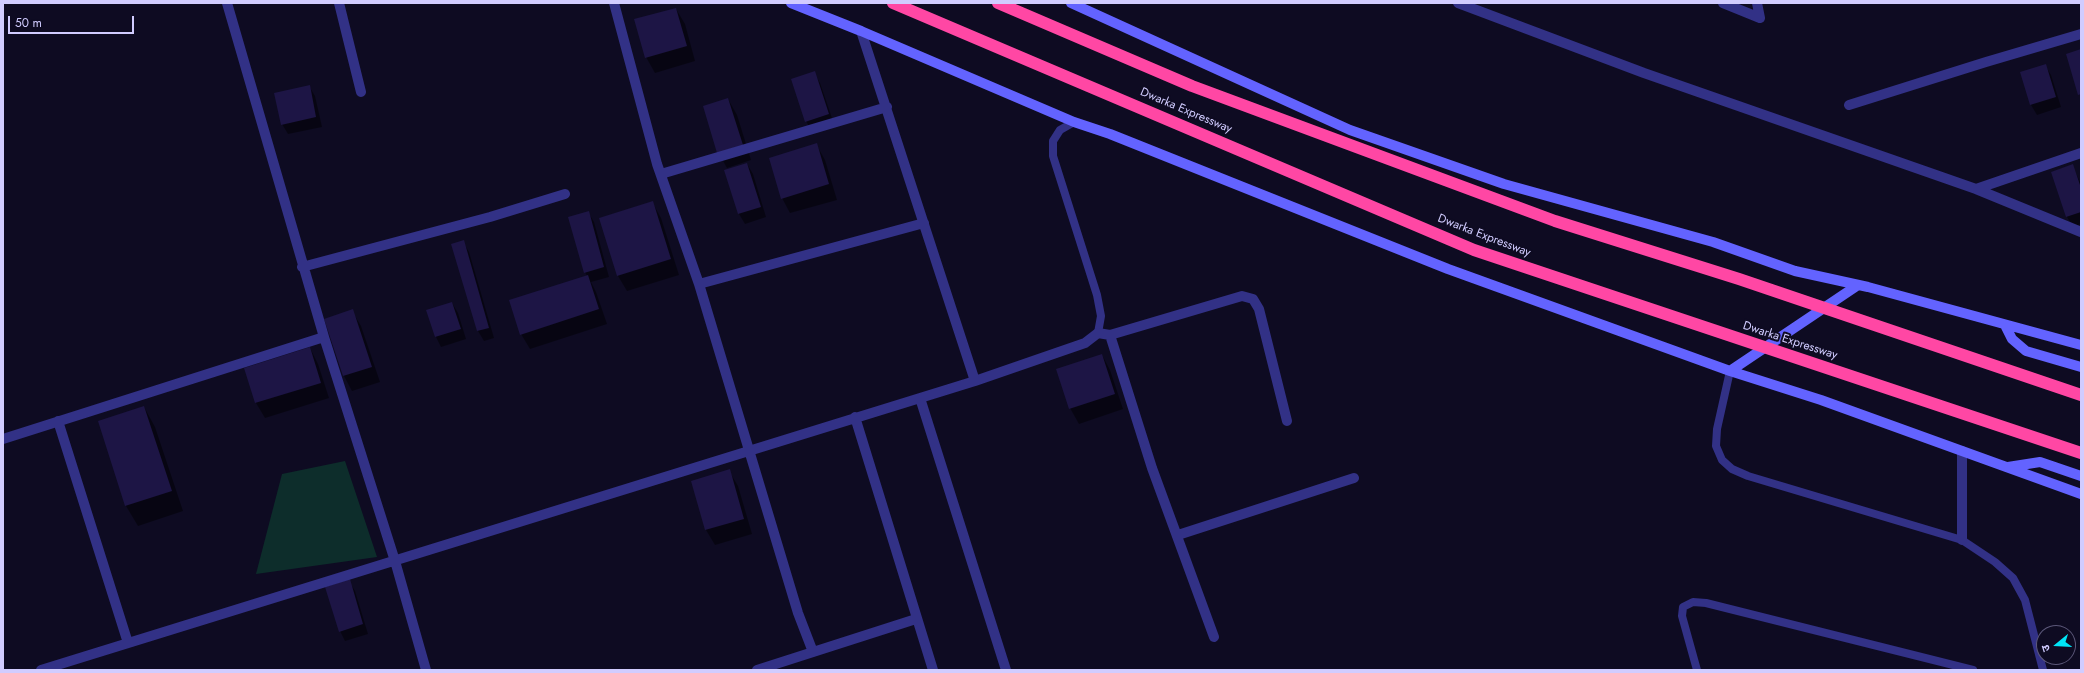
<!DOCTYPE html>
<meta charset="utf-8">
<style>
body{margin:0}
#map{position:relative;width:2084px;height:673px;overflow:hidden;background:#0e0b22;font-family:Jost,"Noto Sans Devanagari",sans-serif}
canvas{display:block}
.frame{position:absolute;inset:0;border:4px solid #d1ccff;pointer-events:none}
.north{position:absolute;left:2036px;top:625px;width:40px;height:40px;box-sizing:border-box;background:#0e0b22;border:1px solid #5c587a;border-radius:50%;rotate:252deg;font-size:11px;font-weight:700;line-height:16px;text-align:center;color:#d1ccff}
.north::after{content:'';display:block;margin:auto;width:14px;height:18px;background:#00e5f7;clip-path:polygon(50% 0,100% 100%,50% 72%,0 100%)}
.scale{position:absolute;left:8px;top:16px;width:126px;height:18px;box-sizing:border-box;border:2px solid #d1ccff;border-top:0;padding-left:5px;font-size:12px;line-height:14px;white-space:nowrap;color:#d1ccff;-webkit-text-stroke:3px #0e0b22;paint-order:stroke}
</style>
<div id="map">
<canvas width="2084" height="673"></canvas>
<div class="frame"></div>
<div class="north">उ</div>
<div class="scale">50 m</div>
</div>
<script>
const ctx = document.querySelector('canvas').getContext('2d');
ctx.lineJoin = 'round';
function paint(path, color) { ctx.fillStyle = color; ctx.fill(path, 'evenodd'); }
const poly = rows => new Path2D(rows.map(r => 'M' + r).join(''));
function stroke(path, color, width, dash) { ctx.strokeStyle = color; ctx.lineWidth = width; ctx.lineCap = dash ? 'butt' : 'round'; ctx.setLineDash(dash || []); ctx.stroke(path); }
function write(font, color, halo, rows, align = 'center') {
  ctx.font = font + ' Jost,sans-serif'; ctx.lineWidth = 4; ctx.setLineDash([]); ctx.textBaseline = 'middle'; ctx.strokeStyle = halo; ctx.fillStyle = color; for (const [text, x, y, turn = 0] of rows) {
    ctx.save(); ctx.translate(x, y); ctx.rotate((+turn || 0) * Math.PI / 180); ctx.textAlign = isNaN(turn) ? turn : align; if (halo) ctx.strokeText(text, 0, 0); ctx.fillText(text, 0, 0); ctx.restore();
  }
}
const green = poly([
 [345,461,377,557,256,574,282,474]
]);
const shadow = poly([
 [676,9,685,24,695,61,655,73,646,57],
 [2045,65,2051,75,2061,107,2037,115,2031,105],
 [814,73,820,83,834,124,812,132,806,121],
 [309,86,315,96,322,127,288,134,282,124],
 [728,99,737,115,751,160,727,168,718,152],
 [816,144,825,160,837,200,790,213,782,198],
 [747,164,753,174,766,217,745,224,739,214,726,171],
 [2072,165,2081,184,2081,224,2073,227,2067,217,2052,172],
 [652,202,661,218,679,275,627,291,618,276,600,218],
 [588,212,594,222,609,277,591,282,596,292,607,324,530,349,521,334,587,276,585,272],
 [463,242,469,252,494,338,484,341,478,331,453,245],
 [452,303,458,313,466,339,441,347,436,337,427,311],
 [352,311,361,326,380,382,352,391,344,376,325,320],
 [310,348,318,364,329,398,265,418,256,403,245,369],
 [1102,355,1110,370,1123,409,1079,424,1070,408],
 [144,407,155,427,183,511,138,526,126,506],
 [729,471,738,486,752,534,715,545,706,530,692,482],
 [349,581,355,591,368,634,345,641,340,631]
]);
const building = poly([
 [676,8,687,46,645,58,634,19],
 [2081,49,2081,94,2078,95,2066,54],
 [2046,64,2056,97,2030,105,2020,72],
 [815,71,829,114,805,122,791,79],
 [310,85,316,117,281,125,274,93],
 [728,98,743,145,717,153,703,106],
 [817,143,829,184,781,199,769,158],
 [747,163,761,207,738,214,724,170],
 [2073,164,2081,188,2081,212,2066,217,2051,172],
 [653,201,671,259,617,276,599,218],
 [589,211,604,267,584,273,568,217],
 [464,240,489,328,477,331,451,244],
 [588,275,599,309,520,335,509,300],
 [452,302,461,329,435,337,426,310],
 [353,309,372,367,343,376,324,319],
 [310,347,321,383,255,403,244,368],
 [1102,354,1115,394,1069,409,1056,369],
 [144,406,172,491,125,506,98,421],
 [730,469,744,519,705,530,691,481],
 [350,579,363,624,339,632,325,587]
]);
const lane = poly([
 [1074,122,1060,130,1053,141,1053,156,1097,295,1101,316,1098,333],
 [1730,371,1717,429,1716,446,1722,460,1732,469,1748,476,1962,540,1995,562,2013,578,2025,600,2043,670],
 [1697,670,1682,616,1683,607,1693,602,1706,603,1973,670]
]);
const street = poly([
 [339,3,361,92],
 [614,3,657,164,699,284,798,613,813,652],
 [1458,3,1644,73,1976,189,2081,232],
 [1723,3,1760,18],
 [1757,3,1760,18],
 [861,31,975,381],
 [1849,105,1986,62,2081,34],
 [661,174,887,107],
 [1976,189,2081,153],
 [302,267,490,217,565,194],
 [699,284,924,223],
 [1110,335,1152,468,1214,637],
 [324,337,395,561,426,670],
 [920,398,1006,670],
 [855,417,933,670],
 [58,421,128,643],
 [3,439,324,337,227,3],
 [1962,451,1962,540],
 [1178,535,1354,478],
 [41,670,975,381,1085,343,1098,333,1110,335,1242,296,1253,299,1259,309,1287,421],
 [757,670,916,619]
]);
const secondary = poly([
 [791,3,861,31,1074,122,1110,134,1448,269,1730,371,1821,400,2081,494],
 [1071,3,1350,130,1504,184,1713,242,1795,271,1868,287,2081,345],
 [2005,325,2012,339,2026,351,2081,367],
 [1730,371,1858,285],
 [2008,467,2040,462,2081,476]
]);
const highwayBridge = poly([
 [893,3,1474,250,2081,453],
 [998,3,1192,86,1555,221,1739,279,2081,395]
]);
const streetNames = [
 ["Dwarka Expressway",1186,111,23],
 ["Dwarka Expressway",1484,236,21],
 ["Dwarka Expressway",1790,341,18]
];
paint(green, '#0d2d2b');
paint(shadow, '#0007');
paint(building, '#1d1545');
stroke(lane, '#323186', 8);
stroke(street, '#323186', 10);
stroke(secondary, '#6363ff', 10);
stroke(highwayBridge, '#ff47a4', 12);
write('12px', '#d1ccff', '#0e0b22', streetNames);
</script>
